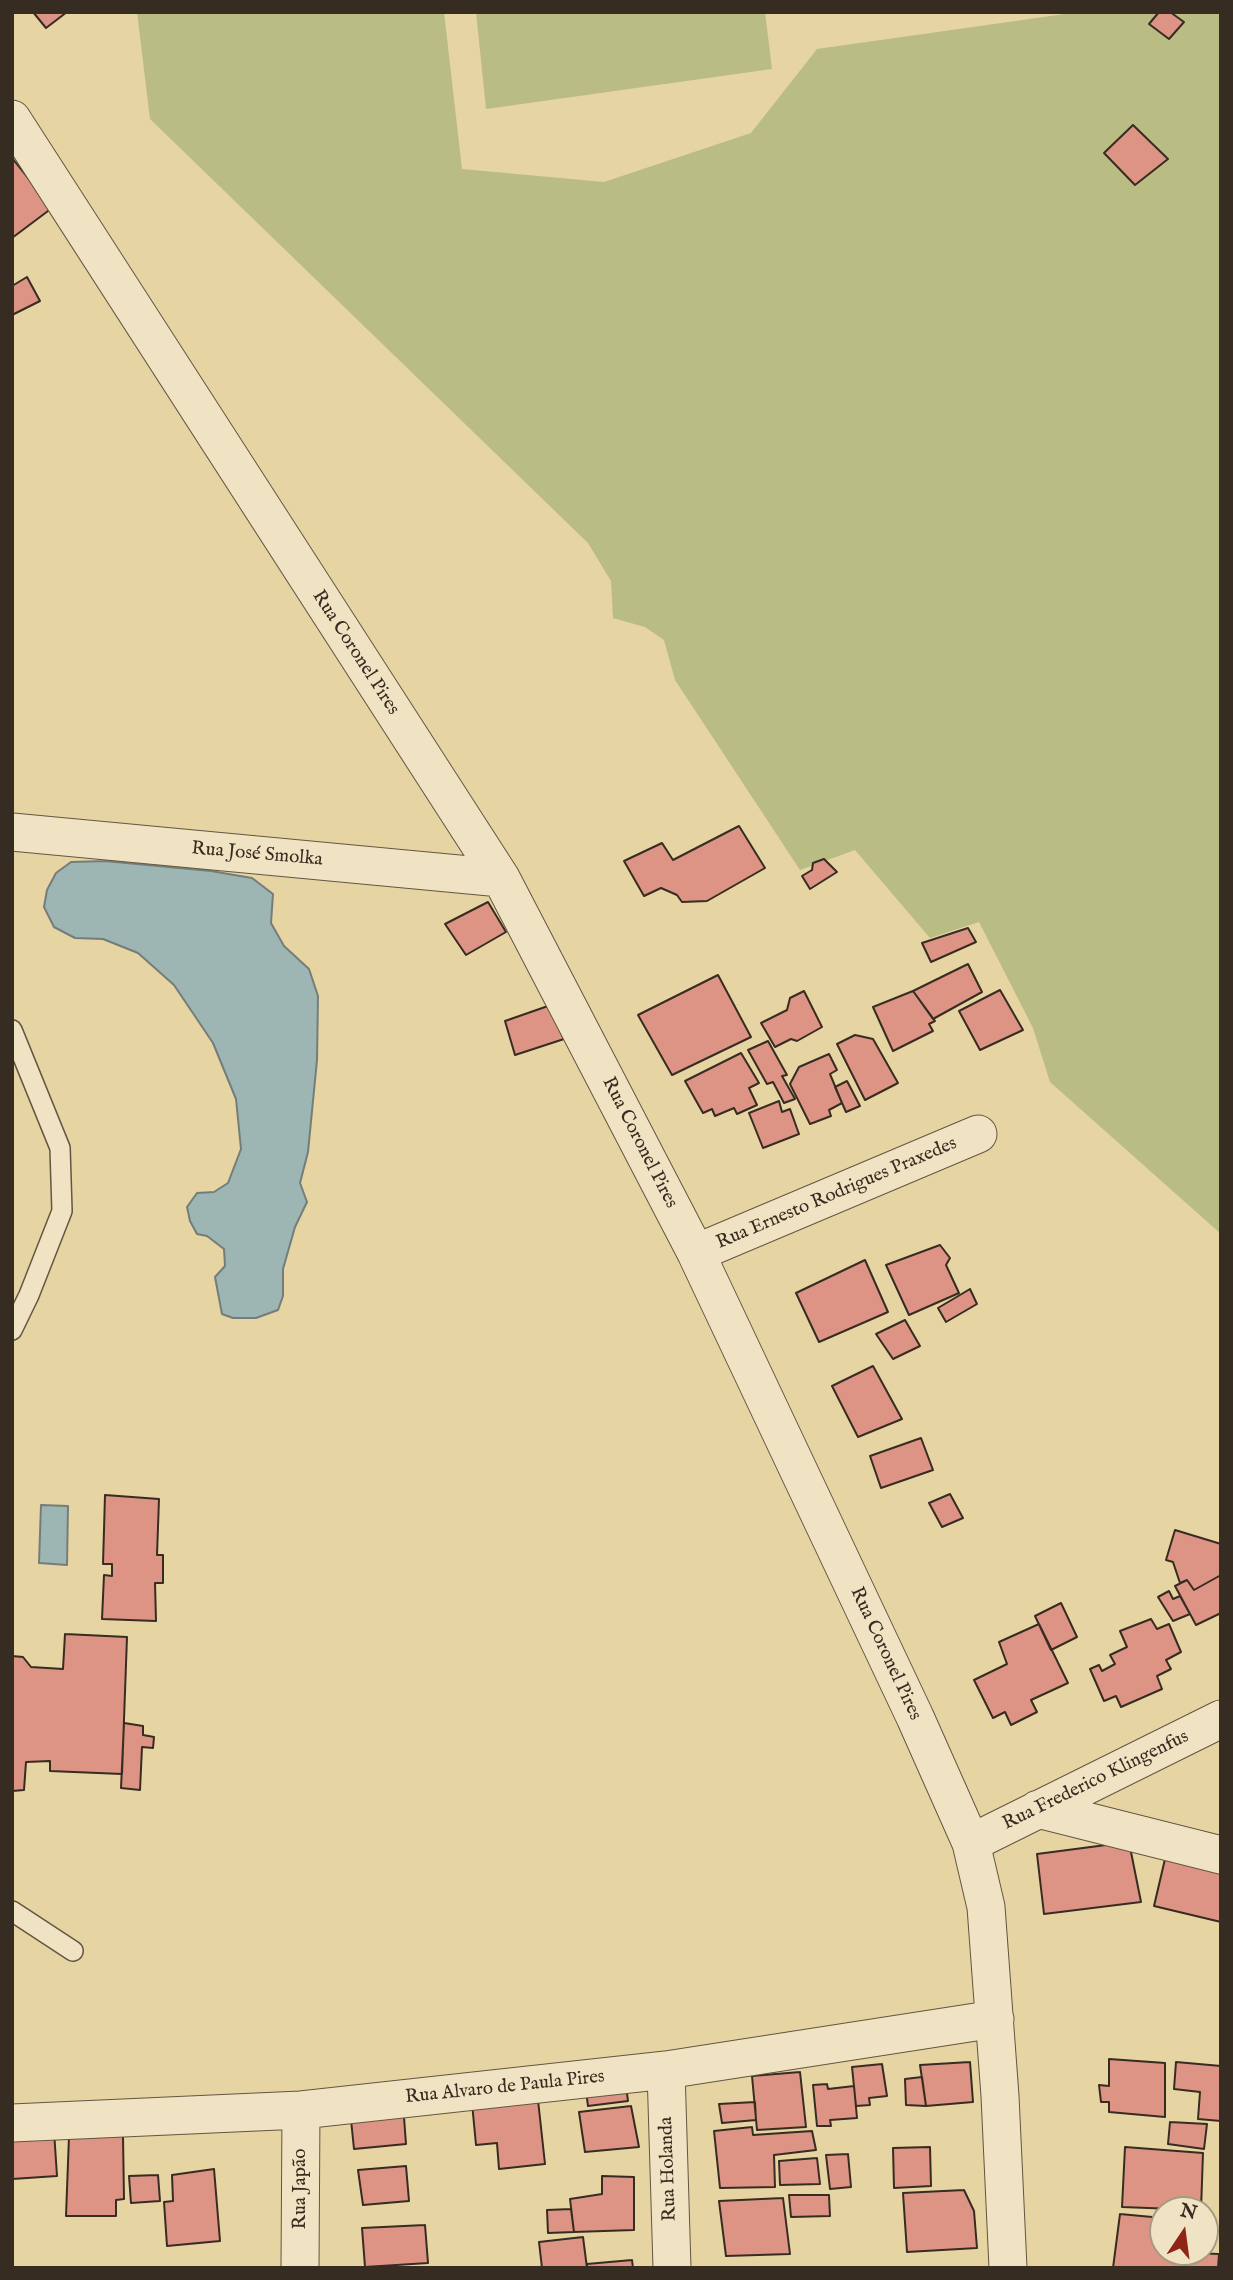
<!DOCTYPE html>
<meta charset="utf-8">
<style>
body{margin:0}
#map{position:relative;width:1233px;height:2280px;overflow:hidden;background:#e6d4a3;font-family:"IM FELL English",serif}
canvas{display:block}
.frame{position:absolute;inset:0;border:14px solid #372c21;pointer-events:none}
.north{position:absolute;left:1149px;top:2196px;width:70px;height:70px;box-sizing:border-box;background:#efe3c3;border:2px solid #a59a82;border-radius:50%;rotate:13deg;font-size:19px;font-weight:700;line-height:28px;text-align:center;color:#372c21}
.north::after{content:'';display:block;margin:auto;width:24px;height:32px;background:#8f2418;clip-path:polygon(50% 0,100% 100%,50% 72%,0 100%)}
</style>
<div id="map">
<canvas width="1233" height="2280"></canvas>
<div class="frame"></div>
<div class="north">N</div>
</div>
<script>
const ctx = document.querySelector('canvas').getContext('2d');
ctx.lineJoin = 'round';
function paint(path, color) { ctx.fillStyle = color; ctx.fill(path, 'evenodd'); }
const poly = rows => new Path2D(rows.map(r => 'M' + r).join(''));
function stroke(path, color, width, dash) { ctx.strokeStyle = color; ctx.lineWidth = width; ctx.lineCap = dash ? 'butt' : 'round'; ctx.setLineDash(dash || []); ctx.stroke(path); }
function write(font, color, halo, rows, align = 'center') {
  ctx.font = font + ' "IM FELL English",serif'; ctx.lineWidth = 7; ctx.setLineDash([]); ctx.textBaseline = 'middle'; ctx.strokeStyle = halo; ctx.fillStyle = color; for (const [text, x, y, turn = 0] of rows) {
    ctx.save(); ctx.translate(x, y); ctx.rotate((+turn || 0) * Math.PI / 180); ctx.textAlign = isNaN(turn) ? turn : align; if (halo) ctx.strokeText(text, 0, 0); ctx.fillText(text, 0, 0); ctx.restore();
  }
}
const green = poly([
 [137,12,444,12,462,169,604,182,751,133,817,49,1079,12,1221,12,1221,1234,1050,1082,1033,1028,979,922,930,938,855,850,800,870,675,680,664,640,645,627,613,618,611,581,588,543,150,119],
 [476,12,765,12,772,69,486,109]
]);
const water = poly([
 [105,861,211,871,252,878,273,894,271,923,284,946,309,969,318,996,317,1060,308,1152,300,1183,307,1202,295,1227,283,1269,283,1296,278,1310,256,1318,233,1318,222,1314,215,1277,225,1266,224,1249,207,1236,197,1234,190,1221,187,1207,197,1193,214,1192,228,1183,241,1149,236,1099,213,1043,174,985,138,953,103,939,75,938,54,927,44,907,47,890,56,873,71,862,105,861],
 [41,1505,68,1506,67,1565,39,1563,41,1505]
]);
const building = poly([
 [33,12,67,12,46,28,33,12],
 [1159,12,1170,12,1184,22,1169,39,1149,24,1159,12],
 [1133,125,1168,159,1135,185,1104,153,1133,125],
 [12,158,52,208,12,238,12,158],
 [27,277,40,301,12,315,12,286,27,277],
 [739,826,765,868,707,901,682,902,677,895,661,888,644,896,624,861,662,843,673,860,739,826],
 [824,859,837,872,810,889,802,876,812,870,813,863,824,859],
 [488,902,506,932,466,955,445,924,488,902],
 [968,928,976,942,931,962,922,943,968,928],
 [968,964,982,992,933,1019,913,991,968,964],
 [718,975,751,1037,672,1075,638,1015,718,975],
 [1000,990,1023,1030,980,1050,959,1011,1000,990],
 [804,991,822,1027,797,1041,791,1039,775,1047,761,1023,787,1010,790,998,804,991],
 [913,991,935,1021,929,1024,933,1031,893,1051,873,1007,913,991],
 [548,1006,564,1039,515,1055,505,1021,548,1006],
 [855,1035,873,1039,898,1083,865,1100,837,1044,855,1035],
 [768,1041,787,1075,782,1076,795,1099,784,1103,773,1082,767,1084,748,1050,768,1041],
 [741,1053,759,1083,749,1088,757,1105,737,1114,734,1108,715,1116,712,1109,703,1113,685,1081,741,1053],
 [829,1054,837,1070,830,1074,842,1103,829,1110,831,1116,810,1124,790,1084,799,1067,829,1054],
 [847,1081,860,1106,846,1112,835,1087,847,1081],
 [779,1101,782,1112,790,1109,799,1134,763,1148,749,1113,779,1101],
 [940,1245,950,1258,946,1265,959,1293,909,1315,886,1265,940,1245],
 [865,1260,888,1312,819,1342,796,1293,865,1260],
 [970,1289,977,1304,946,1322,938,1308,970,1289],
 [905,1320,920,1346,893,1359,876,1334,905,1320],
 [873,1366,902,1419,858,1437,832,1386,873,1366],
 [921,1438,933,1470,881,1488,870,1456,921,1438],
 [950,1494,963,1518,942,1527,929,1503,950,1494],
 [105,1495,159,1499,157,1555,163,1555,163,1583,155,1583,156,1621,102,1619,104,1575,112,1576,112,1564,103,1564,105,1495],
 [1175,1530,1221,1544,1221,1575,1194,1590,1187,1580,1180,1583,1173,1562,1166,1560,1175,1530],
 [1221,1575,1221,1613,1196,1625,1175,1586,1187,1580,1194,1590,1221,1575],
 [1169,1591,1173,1599,1180,1596,1190,1614,1173,1621,1158,1597,1169,1591],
 [1061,1603,1077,1637,1051,1650,1035,1616,1061,1603],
 [1151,1619,1157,1629,1169,1624,1181,1652,1166,1660,1171,1669,1157,1676,1162,1689,1121,1707,1116,1696,1104,1701,1090,1669,1099,1665,1102,1671,1115,1664,1110,1655,1127,1647,1120,1631,1151,1619],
 [1039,1624,1068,1683,1031,1700,1037,1712,1011,1725,1005,1712,993,1718,974,1680,1007,1664,999,1642,1039,1624],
 [65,1634,127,1637,122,1774,50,1771,50,1761,26,1762,24,1790,12,1791,12,1656,23,1657,31,1667,63,1669,65,1634],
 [124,1723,143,1726,143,1735,154,1737,153,1748,142,1747,140,1790,121,1788,124,1723],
 [1129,1842,1141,1902,1044,1914,1037,1854,1129,1842],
 [1165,1859,1221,1873,1221,1922,1154,1906,1165,1859],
 [1109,2059,1165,2063,1165,2117,1109,2112,1109,2102,1101,2102,1099,2085,1109,2086,1109,2059],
 [970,2062,973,2102,926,2106,920,2065,970,2062],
 [1176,2062,1221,2066,1221,2121,1198,2119,1200,2092,1174,2089,1176,2062],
 [882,2064,887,2096,869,2098,870,2105,856,2106,852,2067,882,2064],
 [800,2072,806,2127,757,2130,752,2076,800,2072],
 [922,2077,926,2106,906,2105,905,2079,922,2077],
 [625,2078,628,2101,588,2106,585,2083,625,2078],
 [827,2084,828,2089,854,2086,857,2118,830,2120,831,2126,817,2126,813,2085,827,2084],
 [538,2100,545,2164,499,2169,497,2143,476,2145,472,2103,538,2100],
 [755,2102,756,2120,722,2123,719,2104,755,2102],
 [403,2104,406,2144,354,2149,350,2110,403,2104],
 [631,2106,639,2147,585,2152,579,2112,631,2106],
 [1170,2122,1207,2124,1204,2149,1168,2144,1170,2122],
 [752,2127,753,2135,812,2131,816,2150,774,2155,775,2187,720,2188,714,2131,752,2127],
 [54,2131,57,2176,12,2179,12,2132,54,2131],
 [69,2136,123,2136,124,2199,116,2200,116,2216,66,2216,69,2136],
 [930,2147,931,2186,894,2188,893,2148,930,2147],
 [1125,2147,1203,2153,1201,2210,1122,2207,1125,2147],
 [848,2154,851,2187,830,2189,826,2155,848,2154],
 [817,2158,820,2184,780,2185,779,2161,817,2158],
 [406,2166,409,2201,363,2205,358,2170,406,2166],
 [214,2169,220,2241,167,2246,164,2202,173,2201,172,2175,214,2169],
 [158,2175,160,2201,131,2203,129,2176,158,2175],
 [602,2176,634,2177,634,2230,574,2232,570,2199,602,2194,602,2176],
 [964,2190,974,2211,977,2248,907,2252,903,2193,964,2190],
 [789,2195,829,2195,830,2216,791,2217,789,2195],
 [783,2198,790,2254,726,2256,719,2201,783,2198],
 [571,2209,574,2232,548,2233,547,2210,571,2209],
 [1120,2214,1163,2218,1163,2252,1219,2254,1218,2268,1113,2268,1120,2214],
 [425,2225,428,2263,365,2267,362,2228,425,2225],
 [583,2237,587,2268,542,2268,539,2242,583,2237],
 [632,2260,633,2268,587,2268,587,2264,632,2260]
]);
const service = poly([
 [12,1030,60,1148,62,1211,29,1295,12,1330],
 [12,1911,73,1951]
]);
const minor = poly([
 [12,119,501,878,696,1253,915,1717,971,1843,986,1907,1000,2096,1008,2268],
 [12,832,501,878],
 [696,1253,978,1134],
 [1038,1809,1221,1855],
 [971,1843,1221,1719],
 [666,2070,672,2268],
 [12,2123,301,2110,666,2070,995,2019],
 [300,2268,301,2110]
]);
const streetNames = [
 ["Rua Coronel Pires",355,653,57],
 ["Rua José Smolka",257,855,5],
 ["Rua Coronel Pires",639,1143,63],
 ["Rua Ernesto Rodrigues Praxedes",837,1194,-23],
 ["Rua Coronel Pires",885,1654,65],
 ["Rua Frederico Klingenfus",1096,1781,-26],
 ["Rua Alvaro de Paula Pires",505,2088,-6],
 ["Rua Holanda",669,2169,-92],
 ["Rua Japão",301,2189,-90]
];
paint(green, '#b9bc83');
paint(water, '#9db5b3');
stroke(water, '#747e79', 2);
paint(building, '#de9485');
stroke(building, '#372c21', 2);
stroke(service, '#635642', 22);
stroke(minor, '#635642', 39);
stroke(service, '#efe3c3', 19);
stroke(minor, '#efe3c3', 37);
write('19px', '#372c21', '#efe3c3', streetNames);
</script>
